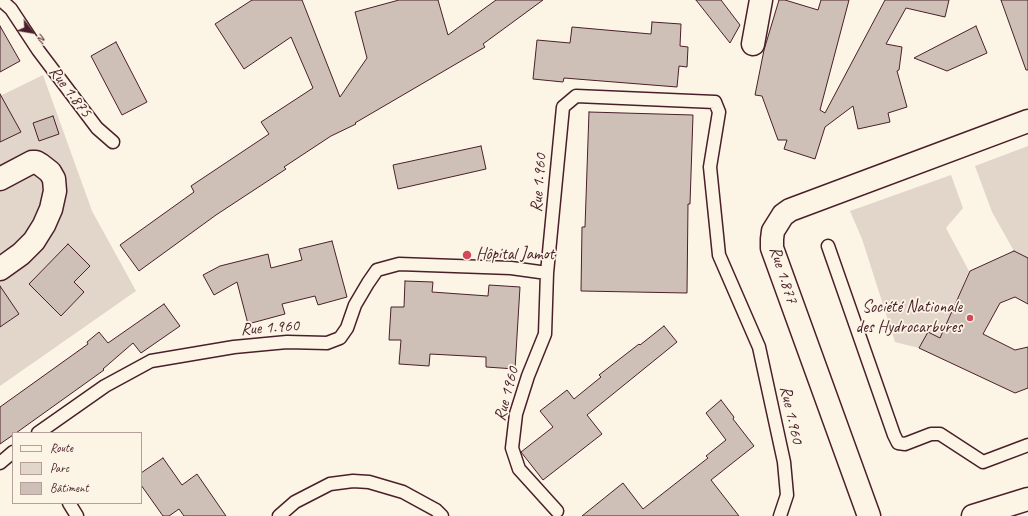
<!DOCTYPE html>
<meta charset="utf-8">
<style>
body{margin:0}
#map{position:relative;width:1028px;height:516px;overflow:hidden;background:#fcf5e5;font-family:Caveat,sans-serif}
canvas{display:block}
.legend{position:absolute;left:12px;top:432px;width:130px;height:72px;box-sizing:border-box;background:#fcf5e5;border:1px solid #b59f9b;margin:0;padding:5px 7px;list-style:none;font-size:12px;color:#4a1f2b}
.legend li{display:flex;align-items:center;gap:8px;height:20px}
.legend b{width:20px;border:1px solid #b59f9b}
.north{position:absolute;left:12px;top:12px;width:40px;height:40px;-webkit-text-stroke:3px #fcf5e5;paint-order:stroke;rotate:121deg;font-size:11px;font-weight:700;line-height:16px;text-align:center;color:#4a1f2b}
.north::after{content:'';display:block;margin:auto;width:14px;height:18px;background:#4a1f2b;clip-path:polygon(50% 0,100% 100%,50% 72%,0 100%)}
</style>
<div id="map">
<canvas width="1028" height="516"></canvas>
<ul class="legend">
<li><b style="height:5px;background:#fcf5e5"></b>Route</li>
<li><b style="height:11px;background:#e2d5ca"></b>Parc</li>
<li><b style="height:11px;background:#cfc0b7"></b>Bâtiment</li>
</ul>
<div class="north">N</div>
</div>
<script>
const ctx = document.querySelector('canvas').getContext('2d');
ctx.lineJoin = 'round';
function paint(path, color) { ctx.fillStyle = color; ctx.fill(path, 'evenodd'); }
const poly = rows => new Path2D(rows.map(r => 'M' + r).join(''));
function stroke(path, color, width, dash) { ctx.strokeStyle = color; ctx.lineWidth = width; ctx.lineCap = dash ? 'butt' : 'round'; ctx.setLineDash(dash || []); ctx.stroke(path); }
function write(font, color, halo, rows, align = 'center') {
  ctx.font = font + ' Caveat,sans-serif'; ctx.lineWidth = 3.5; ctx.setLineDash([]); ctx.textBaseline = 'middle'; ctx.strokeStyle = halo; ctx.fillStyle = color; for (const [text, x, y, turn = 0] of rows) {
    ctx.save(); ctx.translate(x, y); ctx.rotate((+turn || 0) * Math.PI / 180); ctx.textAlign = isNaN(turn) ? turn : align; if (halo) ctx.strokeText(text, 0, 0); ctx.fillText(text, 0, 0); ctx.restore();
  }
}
const green = poly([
 [43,75,92,211,136,291,0,386,0,324,2,326,19,314,9,299,0,305,0,96],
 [68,244,90,266,74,282,84,292,61,316,29,284],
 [1028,146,1028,258,1014,251,992,212,975,166],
 [951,175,963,208,946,228,969,271,940,338,928,332,919,348,895,342,862,239,850,211]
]);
const building = poly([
 [252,0,302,0,340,97,367,58,355,12,399,0,438,0,448,35,496,0,543,0,483,44,485,47,355,123,356,124,331,136,284,167,286,169,216,215,139,271,120,245,194,192,191,186,269,134,261,122,313,88,291,37,244,69,215,24,252,0],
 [696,0,721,0,740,25,730,43,696,0],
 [779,0,785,0,818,10,821,0,849,0,820,110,825,113,885,0,949,0,945,17,906,8,886,44,902,47,899,70,897,71,907,107,888,113,890,122,858,129,853,106,825,127,815,159,784,149,787,140,778,140,762,96,755,95,764,50,779,0],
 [1001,0,1028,0,1028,70,1026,70,1001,0],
 [652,22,681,24,680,46,688,47,687,67,679,66,677,87,564,78,563,82,533,79,537,40,570,43,572,27,651,34,652,22],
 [0,26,20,61,0,72,0,26],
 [976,26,987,53,947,71,914,58,976,26],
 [116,42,147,102,122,115,91,56,116,42],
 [0,94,21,132,0,142,0,94],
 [589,112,693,115,690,204,688,204,687,293,581,291,582,227,585,227,589,112],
 [53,116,59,134,39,141,33,123,53,116],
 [481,146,486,169,398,189,393,165,481,146],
 [332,241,347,297,318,305,315,296,282,304,285,314,248,324,237,282,214,295,203,275,220,266,268,254,271,268,302,260,299,249,332,241],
 [68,244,90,266,74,282,84,292,61,316,29,284,68,244],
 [1014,251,1028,258,1028,304,1015,297,1000,303,983,334,1015,350,1028,347,1028,388,1015,393,919,348,928,332,940,338,970,271,1014,251],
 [405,281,433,282,432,292,488,296,489,285,520,287,515,369,486,367,486,357,430,354,429,366,399,364,401,340,389,340,391,307,404,307,405,281],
 [0,286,19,314,0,327,0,286],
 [164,304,180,326,141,353,133,343,103,369,104,370,16,433,13,433,13,435,0,444,0,407,88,344,87,342,99,332,108,343,164,304],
 [664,326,677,342,587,415,602,434,543,480,521,452,553,427,540,411,567,390,574,399,601,377,599,375,639,344,640,345,664,326],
 [721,400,734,417,733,419,754,446,711,480,739,516,582,516,623,483,643,509,708,458,706,456,726,440,706,413,721,400],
 [163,458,182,485,197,474,226,516,184,516,179,509,169,516,163,516,141,485,141,473,163,458]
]);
const lane = poly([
 [1,0,11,9,38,50,97,128,113,142],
 [828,246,894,435,898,443,905,444,931,434,940,434,983,462,1028,445],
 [547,273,545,334,528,376,516,414,512,448,519,469,557,511],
 [38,433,105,386,151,361,234,347,287,342,327,343,340,338,347,328,355,305,368,283,377,270,399,264,511,268,547,273,563,107,576,96,715,102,719,112,710,167,719,255,759,347,784,462,787,495,780,516],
 [0,463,13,452],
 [69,503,77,516],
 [279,516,295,502,330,484,353,481,369,482,403,492,436,510,442,516]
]);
const street = poly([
 [753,44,761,0],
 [0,179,32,162,36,162,41,165,50,172,54,179,55,191,51,209,44,225,34,241,21,254,0,269],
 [869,516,772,248,772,239,773,231,783,215,790,210,1028,121],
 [973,516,1028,499]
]);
const markers = [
 [467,255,5,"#d1495b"],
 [970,318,4,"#d1495b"]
];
const streetNames = [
 ["Rue 1.875",70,92,53],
 ["Rue 1.960",539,183,-85],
 ["Rue 1.877",783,275,72],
 ["Rue 1.960",270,328,-4],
 ["Rue 1960",507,394,-75],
 ["Rue 1.960",791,415,78]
];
const poiNames = [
 ["Hôpital Jamot",476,255],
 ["Société Nationale",962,308,"right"],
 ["des Hydrocarbures",962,328,"right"]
];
paint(green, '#e2d5ca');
paint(building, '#cfc0b7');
stroke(building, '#4a1f2b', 1);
stroke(lane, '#4a1f2b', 15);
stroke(street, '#4a1f2b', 25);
stroke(lane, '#fcf5e5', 12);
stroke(street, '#fcf5e5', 22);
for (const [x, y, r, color] of markers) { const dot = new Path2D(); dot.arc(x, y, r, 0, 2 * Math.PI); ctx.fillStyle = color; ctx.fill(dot); stroke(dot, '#fcf5e5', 1.5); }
write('17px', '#4a1f2b', '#fcf5e5', streetNames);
write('17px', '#4a1f2b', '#fcf5e5', poiNames, 'left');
</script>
